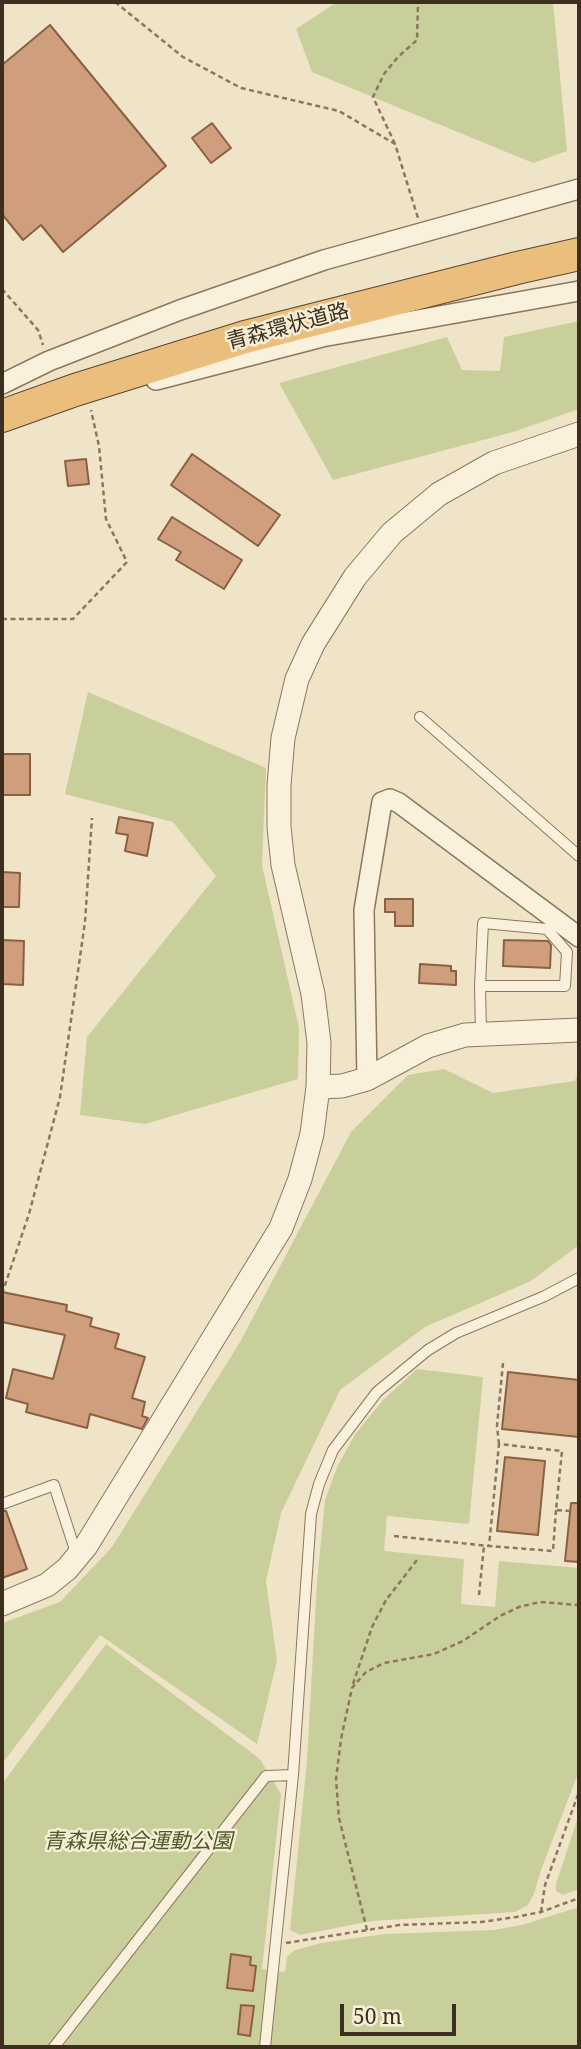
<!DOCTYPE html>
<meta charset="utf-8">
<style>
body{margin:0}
#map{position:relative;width:581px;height:2049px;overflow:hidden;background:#f0e4c8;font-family:"Noto Serif",serif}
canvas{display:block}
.frame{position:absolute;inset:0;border:4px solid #3d2e20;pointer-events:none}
.scale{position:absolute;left:340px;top:2004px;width:116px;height:32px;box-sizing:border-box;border:4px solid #3d2e20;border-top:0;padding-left:9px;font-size:21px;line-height:24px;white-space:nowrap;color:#3d2e20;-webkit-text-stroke:5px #f7eed8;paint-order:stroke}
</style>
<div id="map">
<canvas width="581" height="2049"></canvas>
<div class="frame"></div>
<div class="scale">50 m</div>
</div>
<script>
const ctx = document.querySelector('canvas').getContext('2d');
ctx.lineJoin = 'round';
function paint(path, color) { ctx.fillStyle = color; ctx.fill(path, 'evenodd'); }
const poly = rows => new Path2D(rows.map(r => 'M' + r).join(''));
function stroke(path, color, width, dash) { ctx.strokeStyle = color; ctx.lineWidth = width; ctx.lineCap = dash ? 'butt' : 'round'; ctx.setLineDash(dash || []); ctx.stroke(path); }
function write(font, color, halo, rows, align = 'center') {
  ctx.font = font + ' "Noto Serif","Noto Sans JP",serif'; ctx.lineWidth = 5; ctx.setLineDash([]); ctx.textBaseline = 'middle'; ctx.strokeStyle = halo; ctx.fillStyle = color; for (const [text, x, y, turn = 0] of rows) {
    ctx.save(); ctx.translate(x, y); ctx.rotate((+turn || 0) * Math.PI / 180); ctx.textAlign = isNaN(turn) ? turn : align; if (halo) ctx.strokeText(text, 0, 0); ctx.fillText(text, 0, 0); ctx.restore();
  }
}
const green = poly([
 [337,2,553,2,567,151,533,163,312,72,296,29],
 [579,321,579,409,513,432,333,480,279,383,447,337,462,370,500,371,504,337],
 [88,692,266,768,262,865,299,1028,298,1079,145,1124,80,1115,87,1037,216,876,173,822,65,794],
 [444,1069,493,1093,574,1081,579,1074,579,1245,531,1281,425,1327,340,1390,281,1513,266,1581,277,1661,257,1744,100,1635,2,1764,2,1623,60,1602,112,1547,240,1342,351,1132,408,1075],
 [417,1369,483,1377,469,1524,387,1516,384,1551,464,1559,461,1604,495,1607,499,1561,579,1568,579,1771,541,1870,534,1894,528,1905,515,1912,372,1921,300,1935,290,1930,307,1760,317,1582,325,1500,338,1465,356,1433,383,1400],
 [106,1644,260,1759,281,1794,262,1969,285,1972,287,1957,295,1950,321,1943,385,1934,493,1930,522,1925,579,1907,579,2047,2,2047,2,1784],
 [579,1814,579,1889,563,1895,556,1891,556,1884]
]);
const building = poly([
 [50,25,166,166,63,252,41,225,23,240,2,214,2,65,50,25],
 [212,123,231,148,211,163,192,138,212,123],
 [192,454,280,515,258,546,171,485,192,454],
 [86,459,89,484,68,486,65,461,86,459],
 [172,517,242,560,224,589,176,560,181,552,158,539,172,517],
 [2,754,30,754,30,795,2,795,2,754],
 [119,817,153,823,147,856,125,851,128,835,116,833,119,817],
 [2,872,20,873,19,907,2,907,2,872],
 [385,899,413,899,413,926,395,926,395,912,385,912,385,899],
 [2,940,24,941,23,985,2,984,2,940],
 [504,940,548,941,551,945,550,968,503,966,504,940],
 [420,964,451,966,451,971,456,971,456,985,419,983,420,964],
 [2,1292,67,1305,66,1311,92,1318,90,1326,119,1334,115,1348,145,1357,132,1398,145,1402,142,1416,148,1418,142,1429,90,1414,87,1428,26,1412,28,1404,6,1398,13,1369,53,1379,65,1335,2,1322,2,1292],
 [508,1372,579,1380,579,1437,502,1429,508,1372],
 [505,1457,545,1461,538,1535,497,1531,505,1457],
 [571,1503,579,1503,579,1562,565,1561,571,1503],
 [2,1511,6,1511,27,1569,2,1578,2,1511],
 [231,1954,251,1957,250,1965,256,1966,253,1991,227,1988,231,1954],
 [241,2005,254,2006,250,2036,238,2034,241,2005]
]);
const path = poly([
 [115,2,183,57,241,88,339,111,395,144,418,218],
 [395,144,373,97,384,74,398,57,417,40,418,2],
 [2,289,38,330,43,345],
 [2,619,73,619,127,562,106,519,99,446,91,410],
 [2,1294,29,1214,60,1097,85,922,92,818],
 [499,1444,497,1426,503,1363],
 [556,1510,553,1551,489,1546,499,1444,562,1451,556,1510,570,1511],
 [394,1536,489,1546],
 [479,1595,484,1546],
 [353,1684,372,1627,386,1600,417,1560],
 [541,1912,545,1885,579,1792],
 [367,1930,339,1818,336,1779,341,1739,352,1688,366,1672,384,1663,434,1654,463,1641,500,1616,519,1607,540,1602,579,1605],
 [286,1943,399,1925,481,1922,516,1917,541,1912,579,1898]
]);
const service = poly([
 [420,717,579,856],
 [480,986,565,986,567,952,547,929,483,923,480,986,481,1033],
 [2,1504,54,1485,77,1556],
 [54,2047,266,1776,293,1775],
 [265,2047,293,1775,311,1514,319,1484,333,1450,377,1392,428,1350,456,1333,545,1296,579,1278]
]);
const minor = poly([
 [156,380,322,337,579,291],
 [2,384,49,361,180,310,324,260,579,189],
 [367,1079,364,910,382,802,390,799,399,803,579,937]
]);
const tertiary = poly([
 [318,1087,342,1086,367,1079,428,1046,465,1035,579,1030],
 [2,1604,47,1585,67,1569,86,1546,281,1228,300,1179,312,1134,318,1087,319,1043,313,994,283,865,279,827,279,785,283,738,297,679,313,644,355,577,392,533,439,494,494,463,579,434]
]);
const trunk = poly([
 [2,416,75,390,245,337,517,268,579,254]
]);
const streetNames = [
 ["青森環状道路",288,327,-15]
];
const parkNames = [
 ["青森県総合運動公園",138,1842]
];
paint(green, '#c9cf9b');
paint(building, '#cf9f7d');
stroke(building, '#8d5f41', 2);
stroke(service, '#8d765c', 12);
stroke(minor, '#8d765c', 22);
stroke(tertiary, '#8d765c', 25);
stroke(trunk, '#5b4430', 34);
stroke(path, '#8d765c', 2.5, [5, 3.5]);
stroke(service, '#faf1dc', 10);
stroke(minor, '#faf1dc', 19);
stroke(tertiary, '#faf1dc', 23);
stroke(trunk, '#eabe7c', 32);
write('21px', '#3d2e20', '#f7eed8', streetNames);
write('italic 21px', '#4d5a26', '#f7eed8', parkNames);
</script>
